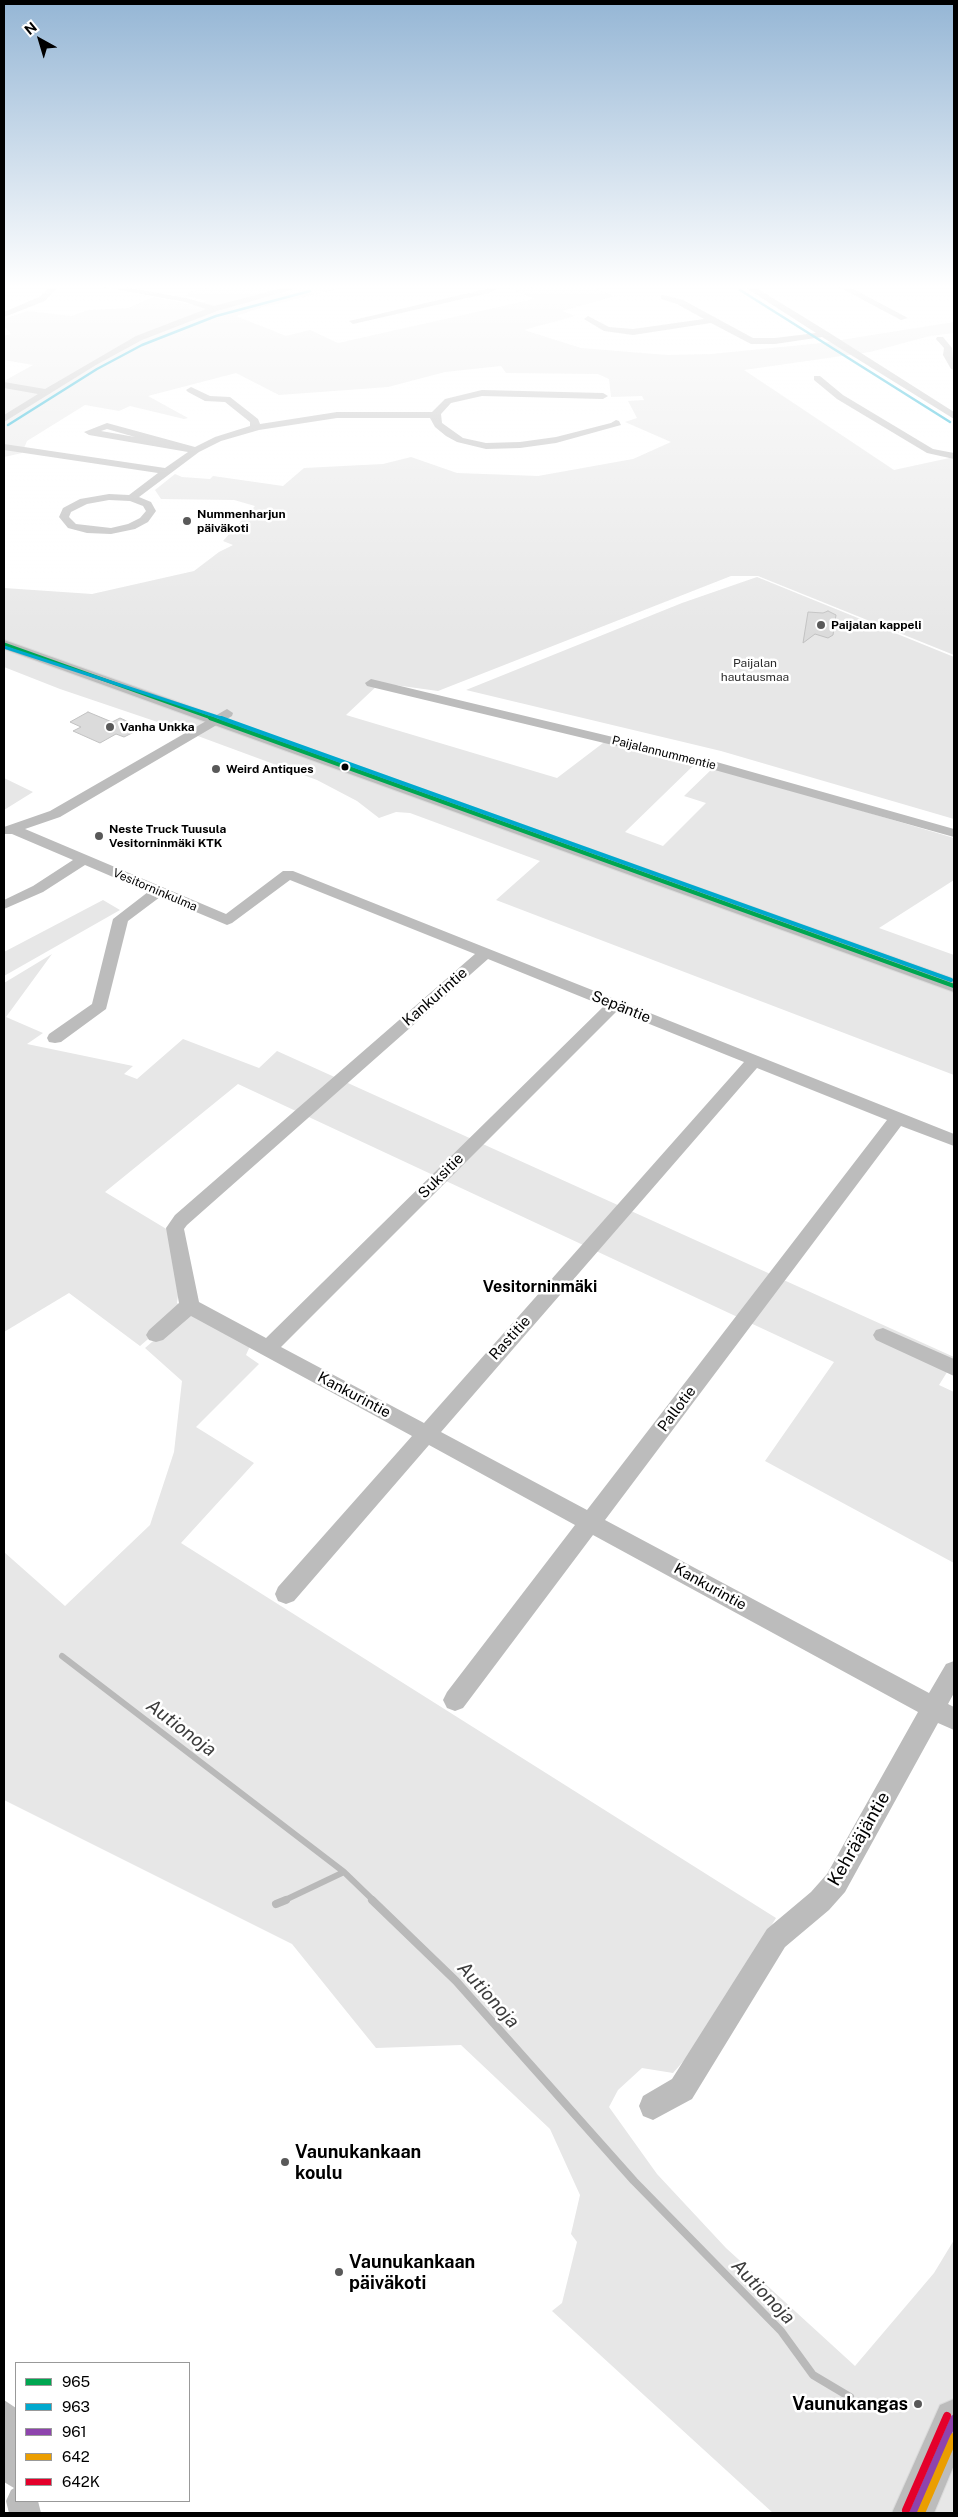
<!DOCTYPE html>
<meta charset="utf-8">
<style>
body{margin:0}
#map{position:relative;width:958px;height:2517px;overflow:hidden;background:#fff;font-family:"Public Sans",sans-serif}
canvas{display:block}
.frame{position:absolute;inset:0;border:5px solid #000;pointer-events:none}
.legend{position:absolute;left:15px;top:2362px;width:175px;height:140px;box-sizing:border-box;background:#fff;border:1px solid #999;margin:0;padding:6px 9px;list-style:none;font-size:15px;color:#000}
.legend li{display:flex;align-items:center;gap:10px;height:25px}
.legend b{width:25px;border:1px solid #999}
.north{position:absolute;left:15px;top:15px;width:50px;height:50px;-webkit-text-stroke:4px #fff;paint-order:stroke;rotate:321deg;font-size:14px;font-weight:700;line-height:20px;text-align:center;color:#000}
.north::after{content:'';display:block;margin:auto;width:18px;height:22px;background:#000;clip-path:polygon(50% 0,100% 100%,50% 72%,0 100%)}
</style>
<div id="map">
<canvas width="958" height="2517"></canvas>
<div class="frame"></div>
<ul class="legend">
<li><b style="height:6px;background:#00a651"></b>965</li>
<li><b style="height:6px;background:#00a9ce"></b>963</li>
<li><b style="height:6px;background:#8e44ad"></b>961</li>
<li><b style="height:6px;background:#eb9e00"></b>642</li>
<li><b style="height:6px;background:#e4002b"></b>642K</li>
</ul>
<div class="north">N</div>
</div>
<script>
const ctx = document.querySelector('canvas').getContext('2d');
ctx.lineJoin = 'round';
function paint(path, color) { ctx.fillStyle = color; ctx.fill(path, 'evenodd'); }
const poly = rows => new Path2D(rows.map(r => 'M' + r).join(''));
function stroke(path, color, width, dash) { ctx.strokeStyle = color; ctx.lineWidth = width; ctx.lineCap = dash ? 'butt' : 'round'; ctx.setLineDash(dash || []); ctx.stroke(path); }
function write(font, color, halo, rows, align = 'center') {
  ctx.font = font + ' "Public Sans",sans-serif'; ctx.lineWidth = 5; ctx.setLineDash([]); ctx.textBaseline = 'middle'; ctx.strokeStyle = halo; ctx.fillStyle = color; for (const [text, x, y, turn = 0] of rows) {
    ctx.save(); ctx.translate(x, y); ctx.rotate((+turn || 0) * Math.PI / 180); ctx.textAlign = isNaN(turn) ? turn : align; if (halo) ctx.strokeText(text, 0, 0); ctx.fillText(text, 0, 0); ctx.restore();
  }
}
const green = poly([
 [224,284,358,284,263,307,236,316,286,336,310,330,338,343,534,299,508,288,513,284,525,289,543,285,547,286,582,284,615,296,562,311,575,316,524,330,581,348,667,355,711,354,822,343,954,322,954,333,930,336,870,352,744,370,894,470,954,457,954,655,758,576,731,576,438,691,380,683,346,715,557,778,607,740,696,763,625,832,663,846,706,803,684,796,714,767,954,838,954,880,879,928,954,955,954,1075,496,900,540,861,410,813,396,812,379,818,357,801,317,780,187,732,60,689,4,667,4,588,92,594,194,571,219,552,233,545,223,541,255,506,234,500,161,499,155,490,175,474,182,477,210,479,213,476,283,486,304,468,383,464,411,457,457,473,538,476,633,459,671,442,625,422,637,418,628,401,644,400,642,396,611,397,609,379,598,374,506,373,501,366,445,372,388,387,279,395,236,373,148,396,188,418,184,419,130,406,119,411,85,405,27,441,22,453,4,457,4,381,33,365,4,360,4,336,11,334,4,326,4,319,27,311,71,316,88,310,128,308,153,297,193,305,208,301,186,296,190,292],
 [757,577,954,657,954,819,721,751,466,690,682,603],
 [4,778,33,792,4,810],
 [103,900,120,910,4,976,4,952],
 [52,954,6,1017,43,1033,27,1044,133,1066,124,1074,137,1079,183,1039,259,1068,277,1051,954,1357,954,1361,939,1385,954,1392,954,1563,765,1461,834,1362,238,1084,105,1192,168,1230,179,1289,177,1303,184,1308,140,1346,69,1293,4,1332,4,983],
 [188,1311,250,1346,246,1355,259,1364,196,1427,254,1463,181,1543,776,1918,695,2048,673,2073,642,2068,618,2090,609,2107,657,2174,726,2248,855,2366,934,2273,954,2240,954,2513,773,2513,552,2311,562,2303,577,2242,571,2234,580,2195,550,2129,461,2045,376,2048,292,1944,4,1800,4,1552,65,1606,150,1525,174,1452,182,1381,145,1348]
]);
const streamFar1 = poly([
 [62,1656,344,1872,374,1901],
 [283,1901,344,1872]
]);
const stream = poly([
 [372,1900,456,1981,634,2181,781,2331,813,2375,850,2397],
 [276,1904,286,1900]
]);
const building = poly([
 [828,611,836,615,833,635,828,638,815,634,803,643,808,612,823,613,828,611],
 [88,712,112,722,120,718,142,728,124,737,116,734,100,743,73,731,81,727,70,722,88,712]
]);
const minor = poly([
 [54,284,65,284,53,292,45,301,4,317,4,312,39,297,54,284],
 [87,284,108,284,186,298,214,306,297,284,312,284,217,311,142,340,96,365,4,422,4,415,38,394,4,388,4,382,45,389,136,336,206,309,185,302,87,284],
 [495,284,505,284,489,293,353,324,349,321,486,289,495,284],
 [740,284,750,284,828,332,954,412,954,419,822,337,775,344,751,344,711,323,633,335,604,331,584,319,588,316,609,327,633,329,704,319,677,304,661,299,661,295,664,295,683,300,753,338,775,338,816,333,740,284],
 [833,284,844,284,908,318,901,320,833,284],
 [937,337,943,337,952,348,954,370,951,369,943,355,944,348,936,339,937,337],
 [814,376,820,376,843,395,933,449,954,453,954,459,927,453,837,399,814,380,814,376],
 [191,387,210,396,230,397,258,419,260,424,337,412,432,412,445,399,482,390,603,393,608,396,603,399,482,396,451,403,441,414,442,423,463,438,486,443,520,442,556,437,611,423,616,420,619,421,621,425,556,443,520,448,486,449,457,442,446,436,435,427,430,418,337,418,259,430,221,441,199,452,139,497,151,502,156,511,148,522,135,529,111,534,87,533,68,528,59,517,63,508,80,499,109,494,129,495,158,473,4,450,4,444,165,468,188,452,89,435,84,432,107,423,195,447,215,437,250,426,250,422,225,402,205,401,188,392,186,390,191,387],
 [107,429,135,437,101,431,107,429],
 [109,500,130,501,143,506,146,511,140,518,128,524,111,528,76,524,69,517,71,512,87,504,109,500],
 [371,679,713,761,954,829,954,837,704,767,367,686,365,683,371,679],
 [227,709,233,713,232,716,60,817,25,829,226,914,283,871,293,871,954,1134,954,1146,901,1126,605,1520,929,1693,946,1664,954,1661,954,1693,948,1704,954,1707,954,1730,938,1723,845,1892,829,1910,785,1947,692,2099,653,2120,643,2116,639,2106,643,2096,672,2079,767,1929,811,1892,827,1874,918,1712,593,1535,463,1708,455,1711,447,1708,443,1700,447,1692,575,1525,429,1445,294,1601,286,1604,278,1601,275,1594,278,1587,412,1436,191,1316,163,1340,156,1342,149,1340,146,1335,149,1330,179,1303,166,1228,175,1215,475,954,290,880,232,923,227,925,160,897,128,921,106,1009,61,1042,55,1043,49,1042,47,1038,49,1034,92,1004,113,919,148,892,85,865,43,892,4,909,4,900,33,886,73,860,12,834,4,834,4,827,50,811,227,709],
 [488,959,604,1006,266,1338,199,1302,184,1229,187,1225,488,959],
 [617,1011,744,1062,424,1423,281,1347,617,1011],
 [757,1068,887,1120,587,1510,441,1432,757,1068],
 [883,1328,954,1359,954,1376,876,1340,873,1335,876,1330,883,1328],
 [4,2400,16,2408,16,2501,38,2501,41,2513,9,2513,6,2501,11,2490,14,2488,4,2482,4,2400]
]);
const major = poly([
 [4,640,954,979,954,992,4,649,4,640],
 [954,2399,954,2465,934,2513,892,2513,940,2405,954,2399]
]);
const bus1Far1 = poly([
 [4,644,214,719]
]);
const bus1 = poly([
 [210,718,954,986]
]);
const bus2Far2 = poly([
 [740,290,950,422],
 [8,425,97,369,142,345,216,316,310,291]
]);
const bus2Far1 = poly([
 [4,647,224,719]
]);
const bus2 = poly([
 [221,718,951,980]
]);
const bus3 = poly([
 [913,2513,954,2419]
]);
const bus4 = poly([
 [921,2513,954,2437]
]);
const bus5 = poly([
 [906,2510,947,2416]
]);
const markers = [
 [187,521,5,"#595959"],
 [821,625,5,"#595959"],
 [110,727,5,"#595959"],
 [345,767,4.5,"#000"],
 [216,769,5,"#595959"],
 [99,836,5,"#595959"],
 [285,2162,5,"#595959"],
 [339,2272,5,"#595959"],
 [918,2404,5,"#595959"]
];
const farPoinames = [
 ["Nummenharjun",197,514],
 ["päiväkoti",197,528],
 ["Paijalan kappeli",831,625],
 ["Vanha Unkka",120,727],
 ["Weird Antiques",226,769],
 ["Neste Truck Tuusula",109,829],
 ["Vesitorninmäki KTK",109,843]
];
const farParknames = [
 ["Paijalan",755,663],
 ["hautausmaa",755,677]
];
const farStreetnames = [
 ["Paijalannummentie",664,753,14],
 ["Vesitorninkulma",155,890,23]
];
const streetNames = [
 ["Kankurintie",435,997,-41],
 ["Sepäntie",621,1007,22],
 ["Suksitie",441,1176,-45],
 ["Rastitie",510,1338,-48],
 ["Kankurintie",354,1395,28],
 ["Pallotie",677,1409,-53],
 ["Kankurintie",710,1587,29]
];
const neighbourhoodNames = [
 ["Vesitorninmäki",540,1287]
];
const nearStreetnames = [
 ["Kehrääjäntie",859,1839,-60]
];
const nearPoinames = [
 ["Vaunukankaan",295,2152],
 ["koulu",295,2173],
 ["Vaunukankaan",349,2262],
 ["päiväkoti",349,2283],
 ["Vaunukangas",908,2404,"right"]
];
const nearWaternames = [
 ["Autionoja",181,1728,37],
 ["Autionoja",488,1995,48],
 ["Autionoja",763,2292,46]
];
paint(green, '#e7e7e7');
stroke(streamFar1, '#b9b9b9', 6);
stroke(stream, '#b9b9b9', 8);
paint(building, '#dbdbdb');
stroke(building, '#c2c2c2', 1);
stroke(major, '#dbdbdb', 2);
paint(minor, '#bcbcbc');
paint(major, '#bcbcbc');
stroke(bus1Far1, '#00a651', 3);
stroke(bus1, '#00a651', 4);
stroke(bus2Far2, '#00a9ce', 2.5);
stroke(bus2Far1, '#00a9ce', 3);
stroke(bus2, '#00a9ce', 4);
stroke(bus3, '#8e44ad', 8);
stroke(bus4, '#eb9e00', 8);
stroke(bus5, '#e4002b', 8);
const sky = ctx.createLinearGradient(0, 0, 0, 637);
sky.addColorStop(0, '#95b6d5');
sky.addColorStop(0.45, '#fff');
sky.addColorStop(1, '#ffffff00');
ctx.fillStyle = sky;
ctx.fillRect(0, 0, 958, 637);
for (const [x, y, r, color] of markers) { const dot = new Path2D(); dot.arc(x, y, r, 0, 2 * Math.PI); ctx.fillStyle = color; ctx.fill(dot); stroke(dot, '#fff', 2); }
write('bold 12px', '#000', '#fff', farPoinames, 'left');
write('12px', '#2b2b2b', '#fff', farParknames);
write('12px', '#000', '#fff', farStreetnames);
write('15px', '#000', '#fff', streetNames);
write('bold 16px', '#000', '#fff', neighbourhoodNames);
write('18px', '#000', '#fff', nearStreetnames);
write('bold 18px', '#000', '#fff', nearPoinames, 'left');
write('italic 19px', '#3c3c3c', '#fff', nearWaternames);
</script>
